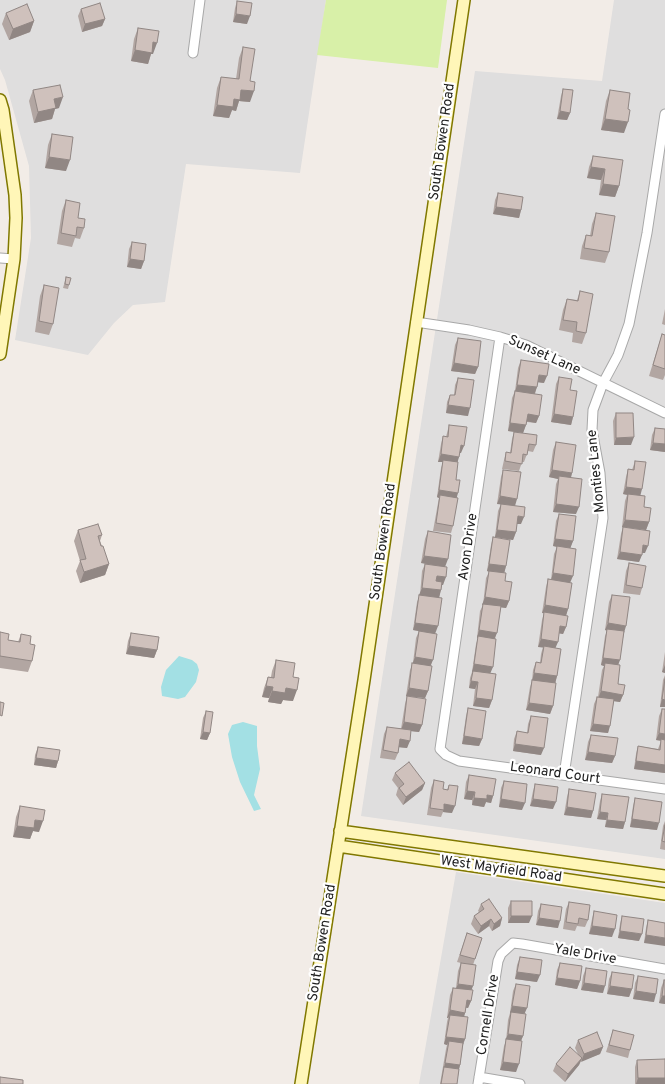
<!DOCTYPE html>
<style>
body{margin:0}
canvas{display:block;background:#f2ece7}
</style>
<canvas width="665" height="1084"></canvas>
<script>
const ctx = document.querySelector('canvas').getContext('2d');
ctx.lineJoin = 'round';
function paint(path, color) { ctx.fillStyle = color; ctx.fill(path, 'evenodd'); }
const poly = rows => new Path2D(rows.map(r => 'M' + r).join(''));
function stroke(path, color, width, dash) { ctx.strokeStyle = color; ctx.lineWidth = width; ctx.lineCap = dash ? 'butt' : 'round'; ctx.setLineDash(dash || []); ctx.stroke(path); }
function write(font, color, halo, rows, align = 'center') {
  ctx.font = font + ' Overpass,sans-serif'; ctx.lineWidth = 4.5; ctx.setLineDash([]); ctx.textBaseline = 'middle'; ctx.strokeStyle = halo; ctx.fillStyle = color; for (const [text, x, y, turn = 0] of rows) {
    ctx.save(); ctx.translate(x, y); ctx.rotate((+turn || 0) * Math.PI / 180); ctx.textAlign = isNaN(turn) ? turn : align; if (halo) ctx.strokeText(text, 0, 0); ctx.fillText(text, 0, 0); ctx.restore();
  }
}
const residential = poly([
 [0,0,326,0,300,173,186,164,165,302,133,305,114,323,88,355,15,340,31,238,29,166,5,80,0,69],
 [614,0,665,0,665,859,361,816,475,71,602,81],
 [456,872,665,903,665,1084,419,1084]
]);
const grass = poly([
 [326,0,447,0,438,68,317,55]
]);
const water = poly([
 [179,656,192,660,197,664,199,670,196,682,185,697,178,699,162,696,161,687,166,670],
 [243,722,257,726,257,746,260,769,254,795,261,809,254,811,240,782,232,757,228,734,232,725]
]);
const street = poly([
 [193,53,200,0],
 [0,258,14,259],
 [416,322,469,330,500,337,526,345,665,413],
 [500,337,440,749,446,755,459,761,665,789],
 [564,775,603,518,600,473,592,430,593,410,603,383,618,355,629,324,647,233,665,114],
 [479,1077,520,1084],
 [478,1084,498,961,501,954,513,943,522,944,665,969]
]);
const secondary = poly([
 [0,100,3,110,15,195,16,218,14,259,0,354],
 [340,831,665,876],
 [338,846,665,894],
 [301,1084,364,680,464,0]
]);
const wall = poly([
 [237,1,247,24,233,22,235,8],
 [81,9,105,19,102,26,82,32,78,16],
 [6,13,34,21,30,32,9,40,2,24],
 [138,28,153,54,151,54,148,64,131,61,134,39],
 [243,47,250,81,250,102,239,101,236,111,232,110,229,118,213,116,217,88,221,77,236,79,239,58],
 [563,89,570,113,567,120,557,119,561,96],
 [33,90,59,108,55,109,52,119,34,123,29,101],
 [610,90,624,133,601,130,606,101],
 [52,134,66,171,45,168,48,145],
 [593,156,619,186,615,197,599,195,601,180,587,178,589,167],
 [498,193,521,210,519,218,493,214,495,200],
 [66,200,84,228,80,239,75,238,72,247,57,244,62,211],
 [596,213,609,252,605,263,580,259,582,246,586,235,590,236,592,224],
 [132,242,144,261,141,269,127,267,129,249],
 [66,277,69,285,68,289,63,288],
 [44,285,53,324,49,335,35,332,40,296],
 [580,291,586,333,582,344,572,342,573,333,559,330,563,310,567,299,577,300],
 [665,309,665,325,662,324],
 [662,334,665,335,665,375,663,380,649,376],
 [458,338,478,367,475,374,451,371,455,345],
 [521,360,544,383,538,382,535,394,539,416,536,423,527,422,523,433,508,431,512,398,515,391,518,368],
 [559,377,570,390,573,417,571,425,551,422,556,384],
 [458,378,468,416,446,413,447,402,450,395,454,395,455,385],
 [616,413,631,445,614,445,613,421],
 [449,425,461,453,460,453,457,462,456,480,457,498,453,526,451,533,433,531,438,503,439,498,437,497,441,468,443,462,438,462,441,444,443,436,446,437],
 [655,428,665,429,665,452,650,450,652,435],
 [514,432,536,445,533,452,528,451,524,462,522,462,519,471,502,469,504,460,506,452,510,453,512,439],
 [556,442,572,473,571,478,576,514,553,512,556,484,558,479,549,477,553,450],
 [635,461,640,495,649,522,646,530,624,527,645,553,642,553,639,562,617,559,621,534,623,527,622,527,625,501,627,495,623,494,626,477,628,469,632,470],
 [503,470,521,524,517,524,516,532,513,540,495,537,498,511,501,504,497,504,501,477],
 [559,514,573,541,570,548,570,582,568,609,566,615,566,627,563,634,559,633,555,648,557,676,555,683,553,706,550,714,526,710,530,687,532,681,533,670,536,662,540,663,541,654,543,647,538,647,542,620,544,613,542,613,546,587,548,579,551,580,554,554,557,547,553,546,556,521],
 [78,530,102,535,100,541,109,564,105,575,80,583,76,571,80,561,74,541],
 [428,531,445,566,443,585,442,585,439,597,428,691,425,698,406,696,410,670,413,663,416,638,419,631,413,630,417,602,420,595,422,571,425,564,430,564,421,563,425,539],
 [493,537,506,566,504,573,505,581,509,601,506,608,501,607,495,639,490,673,492,700,489,708,473,706,475,689,469,688,470,678,472,672,476,644,478,638,477,638,480,611,483,605,486,578,489,572,487,571,491,545],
 [629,563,642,588,640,595,623,593,626,571],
 [612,595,624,633,618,665,618,684,623,695,620,702,614,701,608,733,590,731,594,704,597,697,598,697,602,670,604,666,601,665,605,636,607,631,605,630,609,602],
 [0,632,8,640,18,642,21,634,30,644,32,661,28,672,0,668],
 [131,633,157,650,154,658,126,654,128,641],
 [665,652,665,673,662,672],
 [276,660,293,677,293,701,283,700,281,704,268,702,269,698,262,697,264,688,268,677,271,677,272,671],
 [665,675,665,707,660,707,663,680],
 [407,696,422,725,419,732,411,731,407,748,399,747,398,753,395,760,380,758,384,734,387,727,401,729,405,704],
 [468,708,482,739,479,746,462,744,466,716],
 [662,709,665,773,634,769,636,754,638,746,658,749,661,741,656,740,659,716],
 [206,711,210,733,207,740,200,739,203,718],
 [531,716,541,755,513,751,514,739,517,731,527,733,528,724],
 [591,735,615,756,612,763,585,760,588,742],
 [38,747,58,761,56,768,34,765,35,755],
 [395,773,425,783,422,790,403,805,396,795,398,788,392,780],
 [469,775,493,796,491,803,486,802,484,807,472,805,472,800,464,799,466,782],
 [434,780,443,789,447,790,449,785,452,813,443,812,441,817,427,815,431,788],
 [504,781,522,810,499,807,501,788],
 [535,784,553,809,530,806,533,791],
 [569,789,593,811,591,818,564,815,567,797],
 [602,794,625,822,623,829,605,827,606,820,597,819,600,801],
 [635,798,657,830,630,827,633,806],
 [20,806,39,832,33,831,30,839,13,837,16,817],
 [665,821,665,850,660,849,663,826],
 [511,901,529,923,508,923,508,908],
 [569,902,588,920,585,927,577,926,575,931,563,929,566,909],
 [481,904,502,918,500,926,492,931,489,926,478,934,471,924,474,916,479,912,478,911],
 [541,904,558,928,536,925,538,911],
 [594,911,612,937,589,934,592,919],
 [622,916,639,941,618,938,620,924],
 [648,920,665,923,644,943,646,928],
 [467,933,482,938,473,965,471,1001,468,1008,466,1008,464,1017,465,1039,463,1045,460,1065,459,1069,457,1084,440,1084,446,1049,447,1045,444,1044,447,1022,448,1018,447,1018,450,995,453,988,456,988,458,971,461,963,457,962],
 [520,957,537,982,515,979,517,965],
 [560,963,580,981,577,989,555,985,557,970],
 [586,968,603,993,581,990,583,976],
 [612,972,632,989,629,997,607,994,609,979],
 [638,976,654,1002,633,999,635,983],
 [664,980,665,1004,659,1003,661,988],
 [516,984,524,1014,523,1036,521,1041,516,1072,500,1070,504,1046,506,1041,508,1020,510,1013,513,991],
 [613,1030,630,1050,628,1058,606,1052],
 [578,1040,603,1047,600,1054,581,1061,579,1065,565,1082,553,1071,556,1064,578,1054,575,1048],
 [637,1060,665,1084,635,1084,635,1067]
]);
const shadedWall = poly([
 [236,14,250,16,247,24,233,22],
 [105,19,102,26,82,32,85,24],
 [34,21,30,32,9,40,13,29],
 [153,42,157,43,153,54,151,54,148,64,131,61,135,50],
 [241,90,254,91,250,102,239,101,236,111,232,110,229,118,213,116,217,105,234,99],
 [63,97,59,108,55,109,52,119,34,123,38,112,54,99],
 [560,111,570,113,567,120,557,119],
 [605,119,628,122,624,133,601,130],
 [49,157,70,160,66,171,45,168],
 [591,167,605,169,601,180,587,178],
 [603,184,619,186,615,197,599,195],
 [496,207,521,210,519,218,493,214],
 [130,259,144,261,141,269,127,267],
 [454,363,478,367,475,374,451,371],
 [539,375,547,376,544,383,536,382],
 [517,385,537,387,534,395,515,392],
 [448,405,470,408,468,416,446,413],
 [528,414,539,416,536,423,525,421],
 [554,414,573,417,571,425,551,422],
 [510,423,526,425,523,433,508,431],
 [634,437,631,445,614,445,616,438],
 [653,443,665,444,665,452,650,450],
 [461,445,464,446,461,453,458,453],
 [441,454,459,457,457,464,443,460,443,462,438,462],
 [552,470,572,473,570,480,559,476,558,479,549,477],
 [626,487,642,489,640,497,623,494],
 [439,490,458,493,456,500,440,495,439,498,437,497],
 [500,496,517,499,515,506,497,504],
 [556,504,579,507,576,514,553,512],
 [518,516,524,517,521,524,516,524],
 [625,520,649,522,646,530,622,527],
 [497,530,516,532,513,540,495,537],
 [555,539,573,541,570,549,553,546],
 [643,545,648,546,645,553,641,553],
 [620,552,642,555,639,562,617,559],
 [424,556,448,559,445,567,421,563],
 [109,564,105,575,80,583,84,572],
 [489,564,506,566,504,574,487,571],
 [553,573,573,576,570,583,551,580],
 [437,576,446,577,443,585,434,584],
 [422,588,441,590,439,598,419,595],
 [485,597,509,601,506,608,482,605],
 [545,605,568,609,566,616,542,613],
 [415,623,438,626,435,634,413,630],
 [608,623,626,626,624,633,605,630],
 [560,626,566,627,563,634,557,633],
 [479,630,497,633,494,640,477,638],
 [541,639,558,642,555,649,538,647],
 [129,646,157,650,154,658,126,654],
 [415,657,433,660,430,667,412,665],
 [603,658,620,660,617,668,605,663,604,666,601,665],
 [474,664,493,667,490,674,472,672],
 [665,665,665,673,662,672],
 [534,673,557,676,555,684,532,681],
 [471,681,478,682,475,689,469,688],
 [266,686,273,687,269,698,262,697],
 [286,688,297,690,293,701,283,700,281,704,268,702,272,691],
 [409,688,428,691,425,698,406,696],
 [601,691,623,695,620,702,598,699],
 [476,698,492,700,489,708,473,706],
 [662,699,665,700,665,707,660,707],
 [529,703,553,706,550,714,526,710],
 [404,722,422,725,419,732,401,730],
 [593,724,610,726,608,733,590,731],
 [203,732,210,733,207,740,200,739],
 [659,733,665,734,665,741,656,740],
 [464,736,482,739,479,746,462,744],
 [400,739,410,741,407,748,397,747],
 [515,744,544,748,541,755,513,751],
 [588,752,615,756,612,763,585,760],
 [36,758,58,761,56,768,34,765],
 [636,761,665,765,665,773,634,769],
 [425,783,422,790,403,805,406,797],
 [467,791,475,792,472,800,464,799],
 [487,795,493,796,491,803,486,802,484,807,472,805,474,798],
 [501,799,525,803,522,810,499,807],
 [533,799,556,802,553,809,530,806],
 [444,804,455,806,452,813,443,812],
 [567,807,593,811,591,818,564,815],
 [600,812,608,813,606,820,597,819],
 [632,819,659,823,657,830,630,827],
 [35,820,43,821,39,832,33,831,30,839,13,837,17,826],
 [607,820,625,822,623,829,605,827],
 [511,916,532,916,529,923,508,923],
 [502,918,500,926,492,931,494,924],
 [539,918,560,921,558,928,536,925],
 [491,919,489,926,478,934,481,926],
 [592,926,615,929,612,937,589,934],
 [620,931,642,934,639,941,618,938],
 [646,935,665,938,665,946,644,943],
 [517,972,540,975,537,982,515,979],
 [557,978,580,981,577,989,555,985],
 [584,983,605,986,603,993,581,990],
 [458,984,473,986,470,994,455,991],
 [610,986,632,989,629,997,607,994],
 [636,991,656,994,654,1002,633,999],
 [662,996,665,996,665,1004,659,1003],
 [467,1000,471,1001,468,1008,464,1007],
 [512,1006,527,1008,524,1015,510,1013],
 [450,1010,465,1013,463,1020,450,1015,448,1018,447,1018],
 [508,1034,523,1036,520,1043,506,1039,505,1041],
 [446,1037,465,1039,462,1047,449,1041,447,1045,444,1044],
 [603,1047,600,1054,581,1062,584,1054],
 [582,1058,579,1065,565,1082,568,1074],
 [503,1062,519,1064,516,1072,500,1070],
 [445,1063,460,1065,458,1073,444,1068],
 [638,1078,665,1078,665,1084,636,1084]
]);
const building = poly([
 [237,1,252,3,250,16,236,14,237,1],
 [100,3,105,19,85,24,81,9,100,3],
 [27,4,34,21,13,29,6,13,27,4],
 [138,28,159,31,157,43,153,42,152,53,135,50,138,28],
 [243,47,255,49,250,81,255,82,254,91,241,90,240,100,234,99,233,107,217,105,221,77,239,79,243,47],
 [60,85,63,97,54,99,56,108,38,112,33,90,60,85],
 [563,89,573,90,570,113,560,111,563,89],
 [610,90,630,93,628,109,630,110,628,122,605,119,610,90],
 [52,134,73,137,70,160,49,157,52,134],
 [593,156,623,160,619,186,603,184,605,169,591,167,593,156],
 [498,193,523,197,521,210,496,207,498,193],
 [66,200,80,203,78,218,85,219,84,228,77,227,76,236,61,233,66,200],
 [596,213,615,216,609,252,584,248,586,235,592,236,596,213],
 [132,242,146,244,144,261,130,259,132,242],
 [66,277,71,278,69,285,65,284,66,277],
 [44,285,59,288,53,324,39,321,44,285],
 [580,291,593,294,586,333,576,331,577,322,563,320,567,299,578,301,580,291],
 [662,334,665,335,665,369,653,365,662,334],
 [458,338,481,341,478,367,454,363,458,338],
 [521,360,549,364,547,376,539,375,537,387,517,385,521,360],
 [559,377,572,379,570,390,577,391,573,417,554,414,559,377],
 [458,378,474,380,470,408,448,405,450,395,455,395,458,378],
 [515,391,542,395,539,416,528,414,526,425,510,423,515,391],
 [616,413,633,413,634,437,616,438,616,413],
 [449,425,467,427,464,446,461,445,459,457,441,454,443,436,448,437,449,425],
 [655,428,665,429,665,444,653,443,655,428],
 [514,432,537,435,536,445,529,444,527,455,523,454,522,464,505,461,506,452,511,453,514,432],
 [556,442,576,445,572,473,552,470,556,442],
 [443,460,458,462,456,480,460,480,458,493,439,490,443,460],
 [635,461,646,462,642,489,626,487,628,469,634,470,635,461],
 [503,470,521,472,517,499,500,496,503,470],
 [559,476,582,479,579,507,556,504,559,476],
 [628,494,645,496,644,507,651,508,649,522,625,520,628,494],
 [440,495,458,498,453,526,436,523,440,495],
 [501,504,525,507,524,517,518,516,516,532,497,530,501,504],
 [559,514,576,516,573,541,555,539,559,514],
 [98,524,102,535,98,536,101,546,103,546,109,564,84,572,80,560,86,559,78,530,98,524],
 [623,527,650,531,648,546,643,545,642,555,620,552,623,527],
 [428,531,451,535,448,559,424,556,428,531],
 [493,537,510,540,506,566,489,564,493,537],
 [557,546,576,549,573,576,553,573,557,546],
 [629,563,646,566,642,588,626,585,629,563],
 [425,564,447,567,446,577,437,576,436,581,442,582,441,590,422,588,425,564],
 [489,571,506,573,505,581,512,582,509,601,485,597,489,571],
 [548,579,572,583,568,609,545,605,548,579],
 [419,595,442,598,438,626,415,623,419,595],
 [612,595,630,597,626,626,608,623,612,595],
 [483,604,501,606,497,633,479,630,483,604],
 [544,612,568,616,566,627,560,626,558,642,541,639,544,612],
 [607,629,624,631,620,660,603,658,607,629],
 [419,631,437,634,433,660,415,657,419,631],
 [0,632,9,634,8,640,20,642,21,634,31,636,30,644,35,645,32,661,0,656,0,632],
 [131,633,159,637,157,650,129,646,131,633],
 [478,636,496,639,493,667,474,664,478,636],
 [544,646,561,649,557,676,534,673,536,662,541,663,544,646],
 [276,660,295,663,293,677,299,678,297,690,286,688,285,693,272,691,273,687,266,686,268,677,274,678,276,660],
 [412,663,432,666,428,691,409,688,412,663],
 [605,663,620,665,618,684,625,685,623,695,601,691,605,663],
 [473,671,496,674,492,700,476,698,478,682,471,681,473,671],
 [665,679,665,700,662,699,665,679],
 [532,680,556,683,553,706,529,703,532,680],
 [407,696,426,699,422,725,404,722,407,696],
 [597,697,614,699,610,726,593,724,597,697],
 [0,702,4,703,2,716,0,715,0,702],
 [468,708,486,711,482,739,464,736,468,708],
 [662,709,665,709,665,734,659,733,662,709],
 [206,711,213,712,210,733,203,732,206,711],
 [531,716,548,718,544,748,515,744,517,731,528,733,531,716],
 [387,727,411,730,410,741,400,739,398,753,383,750,387,727],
 [591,735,618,738,615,756,588,752,591,735],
 [661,739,665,740,665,765,636,761,638,746,660,750,661,739],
 [38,747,60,750,58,761,36,758,38,747],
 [409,762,425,783,406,797,399,788,404,784,395,773,409,762],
 [469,775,496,779,493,796,487,795,487,799,474,798,475,792,467,791,469,775],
 [434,780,444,782,443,789,448,790,449,785,458,786,455,806,444,804,444,810,430,808,434,780],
 [504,781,527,784,525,803,501,799,504,781],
 [535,784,558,787,556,802,533,799,535,784],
 [569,789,596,793,593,811,567,807,569,789],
 [602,794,629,797,625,822,607,820,608,813,600,812,602,794],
 [635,798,662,802,659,823,632,819,635,798],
 [20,806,45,810,43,821,35,820,34,828,17,826,20,806],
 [665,825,665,842,662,841,665,825],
 [489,899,502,918,494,924,491,919,481,926,474,916,484,909,481,904,489,899],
 [511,901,532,901,532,916,511,916,511,901],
 [569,902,590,905,588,920,579,918,578,924,566,922,569,902],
 [541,904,562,907,560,921,539,918,541,904],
 [594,911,617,915,615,929,592,926,594,911],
 [622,916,644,919,642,934,620,931,622,916],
 [648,920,665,923,665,938,646,935,648,920],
 [467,933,482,938,475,959,460,955,467,933],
 [520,957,542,960,540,975,517,972,520,957],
 [461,963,476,965,473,986,458,984,461,963],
 [560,963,582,966,580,981,557,978,560,963],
 [586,968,607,971,605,986,584,983,586,968],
 [612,972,634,975,632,989,610,986,612,972],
 [638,976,658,979,656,994,636,991,638,976],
 [664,980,665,980,665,996,662,996,664,980],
 [516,984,530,986,527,1008,512,1006,516,984],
 [453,988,473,990,471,1001,467,1000,465,1013,450,1010,453,988],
 [511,1012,526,1014,523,1036,508,1034,511,1012],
 [450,1015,468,1017,465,1039,446,1037,450,1015],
 [613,1030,634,1035,630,1050,609,1045,613,1030],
 [597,1032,603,1047,584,1054,578,1040,597,1032],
 [506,1039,522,1041,519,1064,503,1062,506,1039],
 [449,1041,463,1043,460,1065,445,1063,449,1041],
 [570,1047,582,1058,568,1074,556,1064,570,1047],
 [665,1059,665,1078,638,1078,637,1060,665,1059],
 [444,1067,459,1069,457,1084,441,1084,444,1067],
 [0,1077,23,1080,23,1084,0,1084,0,1077]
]);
const streetNames = [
 ["South Bowen Road",443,142,-82],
 ["Sunset Lane",544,356,24],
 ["Monties Lane",597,471,-96],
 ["South Bowen Road",384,542,-82],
 ["Avon Drive",469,547,-82],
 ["Leonard Court",555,774,8],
 ["West Mayfield Road",501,870,8],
 ["South Bowen Road",323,943,-81],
 ["Yale Drive",585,955,10],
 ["Cornell Drive",489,1015,-81]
];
paint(residential, '#dfdede');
paint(grass, '#d8f0a8');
paint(water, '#a3e0e4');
stroke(street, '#a8a8a8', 11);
stroke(secondary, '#807800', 14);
stroke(street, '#fff', 9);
stroke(secondary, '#fff6b8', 11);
paint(wall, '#b2a6a2');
paint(shadedWall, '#918784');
paint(building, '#cfc1bc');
stroke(building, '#918784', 1);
write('14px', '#212121', '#fff', streetNames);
</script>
